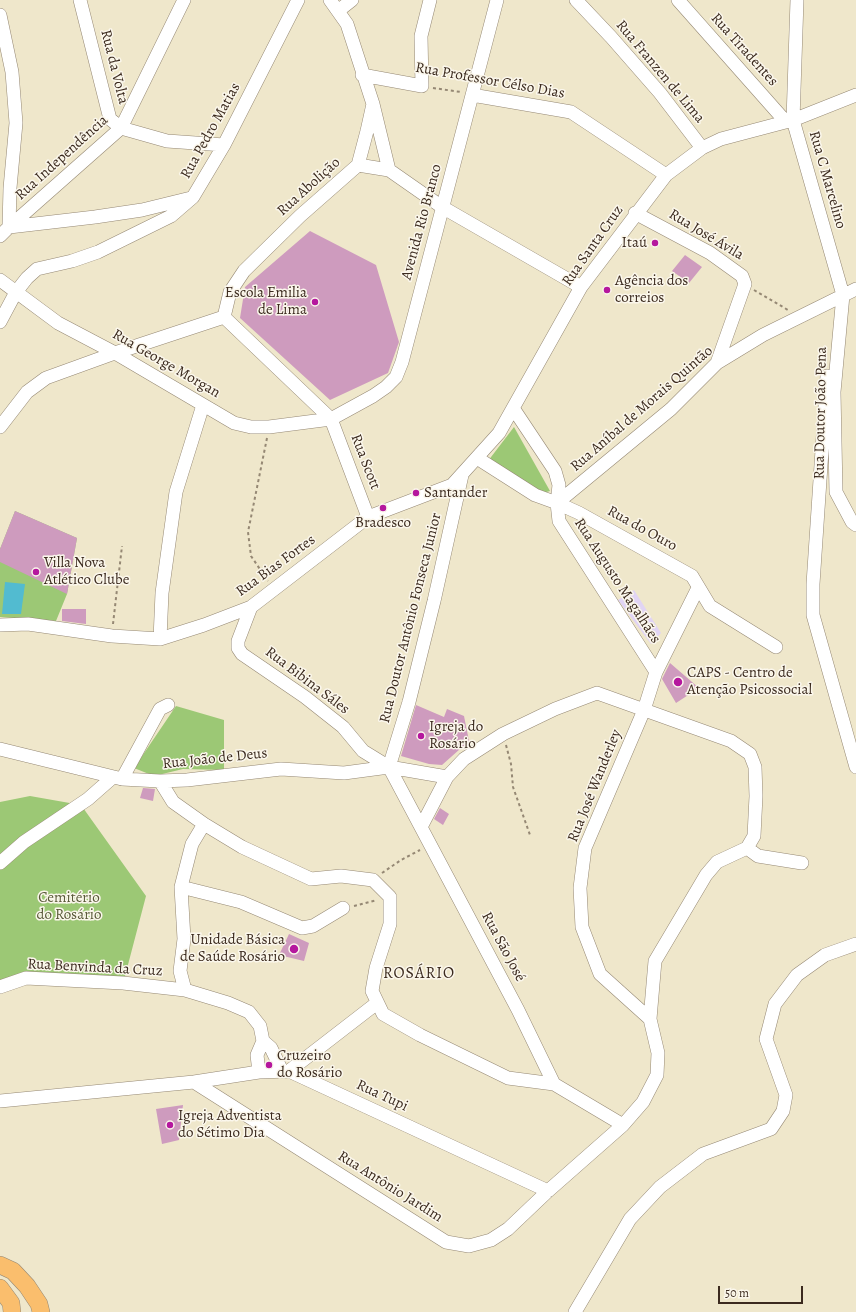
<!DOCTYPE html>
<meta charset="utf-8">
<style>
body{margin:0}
#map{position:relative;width:856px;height:1312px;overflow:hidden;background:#efe7cb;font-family:Alegreya,serif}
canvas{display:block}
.scale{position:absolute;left:718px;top:1286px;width:85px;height:18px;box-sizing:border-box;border:2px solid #3b2a1e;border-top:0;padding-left:5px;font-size:12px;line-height:14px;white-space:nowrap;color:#3b2a1e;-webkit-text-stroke:3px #fbf7ec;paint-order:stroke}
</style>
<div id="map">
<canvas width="856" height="1312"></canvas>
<div class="scale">50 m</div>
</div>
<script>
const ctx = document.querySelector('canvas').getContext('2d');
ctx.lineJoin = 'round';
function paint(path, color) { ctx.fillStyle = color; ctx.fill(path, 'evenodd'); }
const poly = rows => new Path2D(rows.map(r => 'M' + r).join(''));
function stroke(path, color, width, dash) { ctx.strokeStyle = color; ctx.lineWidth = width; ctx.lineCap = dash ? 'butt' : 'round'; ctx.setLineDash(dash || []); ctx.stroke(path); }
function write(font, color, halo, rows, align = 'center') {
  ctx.font = font + ' Alegreya,serif'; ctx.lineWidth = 3; ctx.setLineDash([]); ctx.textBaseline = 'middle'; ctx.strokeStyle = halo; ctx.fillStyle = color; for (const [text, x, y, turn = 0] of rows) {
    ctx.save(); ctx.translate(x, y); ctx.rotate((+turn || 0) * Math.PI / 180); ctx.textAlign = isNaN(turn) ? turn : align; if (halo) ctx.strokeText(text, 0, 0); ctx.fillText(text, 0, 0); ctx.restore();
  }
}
const built = poly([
 [634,590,661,633,651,644,618,600]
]);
const green = poly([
 [514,427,550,491,543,493,488,461],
 [15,511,77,538,67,594,56,621,0,617,0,549],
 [176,706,224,720,224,770,183,769,154,776,134,768],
 [30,796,81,805,146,896,124,980,0,983,0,802]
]);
const water = poly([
 [5,582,25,584,21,614,2,614]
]);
const building = poly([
 [310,231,376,265,399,342,388,373,330,400,240,318,245,287],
 [685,255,702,267,689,283,672,271],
 [15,511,77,538,67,594,0,562,0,549],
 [62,609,86,609,86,624,62,621],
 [670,663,699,688,676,703,662,679],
 [416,705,444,717,447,709,464,716,469,741,442,765,429,764,401,756],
 [143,788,155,789,153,801,140,798],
 [440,808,449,814,443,825,434,819],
 [289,934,309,943,304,961,279,955],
 [183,1105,179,1140,162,1144,156,1109]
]);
const path = poly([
 [433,88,461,92],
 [754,290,788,310],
 [267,438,248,532,251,556,268,581],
 [113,624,122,546],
 [506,745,511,764,513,787,530,835],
 [382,873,401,860,420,850],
 [354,906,377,900]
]);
const minor = poly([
 [80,0,110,119,121,128,167,141,224,145],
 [330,0,347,24,373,104,389,170],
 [576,0,611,37,660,93,702,148],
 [678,0,786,122],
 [797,0,793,120,843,295,834,392,836,492,852,522,856,525],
 [338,11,352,0],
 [0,15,12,72,16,123,10,188,9,227,0,236],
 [362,75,422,86,421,36,430,0],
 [472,95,571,112,666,175],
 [358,165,389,170,442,207,581,287],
 [635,213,710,253,742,276,745,284,717,363],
 [9,227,121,128,184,0],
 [9,227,95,217,142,210,191,198],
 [0,280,58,323,115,353,234,423,251,427,269,427,331,419,373,396,386,387,396,377,402,362,497,0],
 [0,322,16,292,27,278,37,269,72,261,98,252,171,216,193,197,224,145,298,0],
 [827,376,813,584,813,615,856,767],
 [513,408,555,471,559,485,557,503,559,521,656,672,644,710,585,848,580,888,582,927,600,974,650,1019],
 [0,427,27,392,46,378,115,353,224,317],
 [477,458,535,495,557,503,579,513,692,576,710,606,776,647],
 [557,503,671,409,717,363,763,335,856,289],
 [368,517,331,419,224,317,230,292,244,271,300,216,358,165,367,131,373,104],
 [251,607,238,641,238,648,242,654,305,697,343,727,363,751,389,767],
 [0,625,28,624,112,636,160,639,204,625,251,607,368,517,452,485,499,433,581,287,666,175,702,148,721,139,793,120,856,95],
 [160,639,162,593,176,492,203,405],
 [656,672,698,588],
 [0,749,122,779,160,781,187,780,281,769,344,773,389,767,447,777],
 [389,767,518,1010,554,1084],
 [389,767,409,702,434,601,462,475],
 [122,779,160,709,168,705],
 [160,781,173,802,204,824,242,847,311,879,341,876,373,880,390,897,390,924,376,968,372,991,383,1014,420,1035,508,1078,554,1084,623,1125],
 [421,827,447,777,464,759,503,734,555,709,597,693,731,741,750,754,755,767,756,796,754,836,747,848],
 [0,863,24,842,88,799,113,777],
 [181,887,241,902,302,928,313,926,343,908],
 [0,987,26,978,123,983,185,990,228,1003,249,1012,260,1026,263,1041,271,1048,282,1071],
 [185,990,180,971,184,939,181,887,192,844,204,824],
 [289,1071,377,1003],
 [259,1072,257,1055,263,1041],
 [194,1082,446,1242,469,1246,491,1240,508,1229,548,1191,623,1125,643,1102,657,1075,658,1053,650,1019,655,961,706,875,717,862,747,848,758,856,802,863],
 [0,1101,194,1082,259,1072,289,1071,548,1191],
 [575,1312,630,1219,660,1187,703,1154,771,1129,783,1111,786,1095,766,1039,775,1004,797,975,825,955,856,944]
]);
const major = poly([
 [0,1265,13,1271,27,1286,39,1304,41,1312],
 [0,1288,11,1303,12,1312]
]);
const markers = [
 [655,243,4,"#b5179e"],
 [607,290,4,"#b5179e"],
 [315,302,4,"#b5179e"],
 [416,493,4,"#b5179e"],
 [383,508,4,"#b5179e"],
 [36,572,4,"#b5179e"],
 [678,682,5,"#b5179e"],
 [421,736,4,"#b5179e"],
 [294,949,5,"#b5179e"],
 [269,1065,4,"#b5179e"],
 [170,1125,4,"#b5179e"]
];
const streetNames = [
 ["Rua Tiradentes",744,50,48],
 ["Rua da Volta",114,67,76],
 ["Rua Franzen de Lima",660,72,50],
 ["Rua Professor Célso Dias",490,81,10],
 ["Rua Pedro Matias",211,131,-61],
 ["Rua Independência",62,158,-42],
 ["Rua C Marcelino",827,180,74],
 ["Rua Abolição",309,187,-42],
 ["Avenida Rio Branco",422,222,-75],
 ["Rua José Ávila",706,235,31],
 ["Rua Santa Cruz",593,246,-55],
 ["Rua George Morgan",166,364,30],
 ["Rua Aníbal de Morais Quintão",642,409,-41],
 ["Rua Doutor João Pena",821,413,-89],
 ["Rua Scott",365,462,69],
 ["Rua do Ouro",642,529,29],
 ["Rua Bias Fortes",276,566,-36],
 ["Rua Augusto Magalhães",617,581,57],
 ["Rua Doutor Antônio Fonseca Junior",411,618,-76],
 ["Rua Bibina Sáles",307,681,37],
 ["Rua João de Deus",215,759,-6],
 ["Rua José Wanderley",595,786,-68],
 ["Rua São José",503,947,62],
 ["Rua Benvinda da Cruz",95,968,3],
 ["Rua Tupi",382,1096,25],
 ["Rua Antônio Jardim",390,1187,32]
];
const poiNames = [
 ["Itaú",647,243,"right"],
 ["Agência dos",615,281],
 ["correios",615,298],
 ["Escola Emilia",307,293,"right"],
 ["de Lima",307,310,"right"],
 ["Santander",424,493],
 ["Bradesco",383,523,"center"],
 ["Villa Nova",44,563],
 ["Atlético Clube",44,580],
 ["CAPS - Centro de",687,673],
 ["Atenção Psicossocial",687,690],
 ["Igreja do",429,727],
 ["Rosário",429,744],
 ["Unidade Básica",285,940,"right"],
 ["de Saúde Rosário",285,957,"right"],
 ["Cruzeiro",277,1056],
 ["do Rosário",277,1073],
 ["Igreja Adventista",178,1116],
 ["do Sétimo Dia",178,1133]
];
const parkNames = [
 ["Cemitério",69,898],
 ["do Rosário",69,915]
];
const neighbourhoodNames = [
 ["ROSÁRIO",419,974]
];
paint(built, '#e1d4f4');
paint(green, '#9cc875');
paint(water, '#52bbd0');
paint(building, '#ce9bbe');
stroke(minor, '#958874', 14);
stroke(major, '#958874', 18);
stroke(path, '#958874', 2, [3, 3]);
stroke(minor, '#fff', 13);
stroke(major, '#fabe6d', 17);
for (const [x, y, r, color] of markers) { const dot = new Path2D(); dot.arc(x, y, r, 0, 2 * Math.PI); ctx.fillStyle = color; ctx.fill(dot); stroke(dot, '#fbf7ec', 1.5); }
write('15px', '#3b2a1e', '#fbf7ec', streetNames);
write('15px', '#3b2a1e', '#fbf7ec', poiNames, 'left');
write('15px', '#585938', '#fbf7ec', parkNames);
ctx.letterSpacing = '1px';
write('16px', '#3b2a1e', '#fbf7ec', neighbourhoodNames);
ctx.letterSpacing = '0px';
</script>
